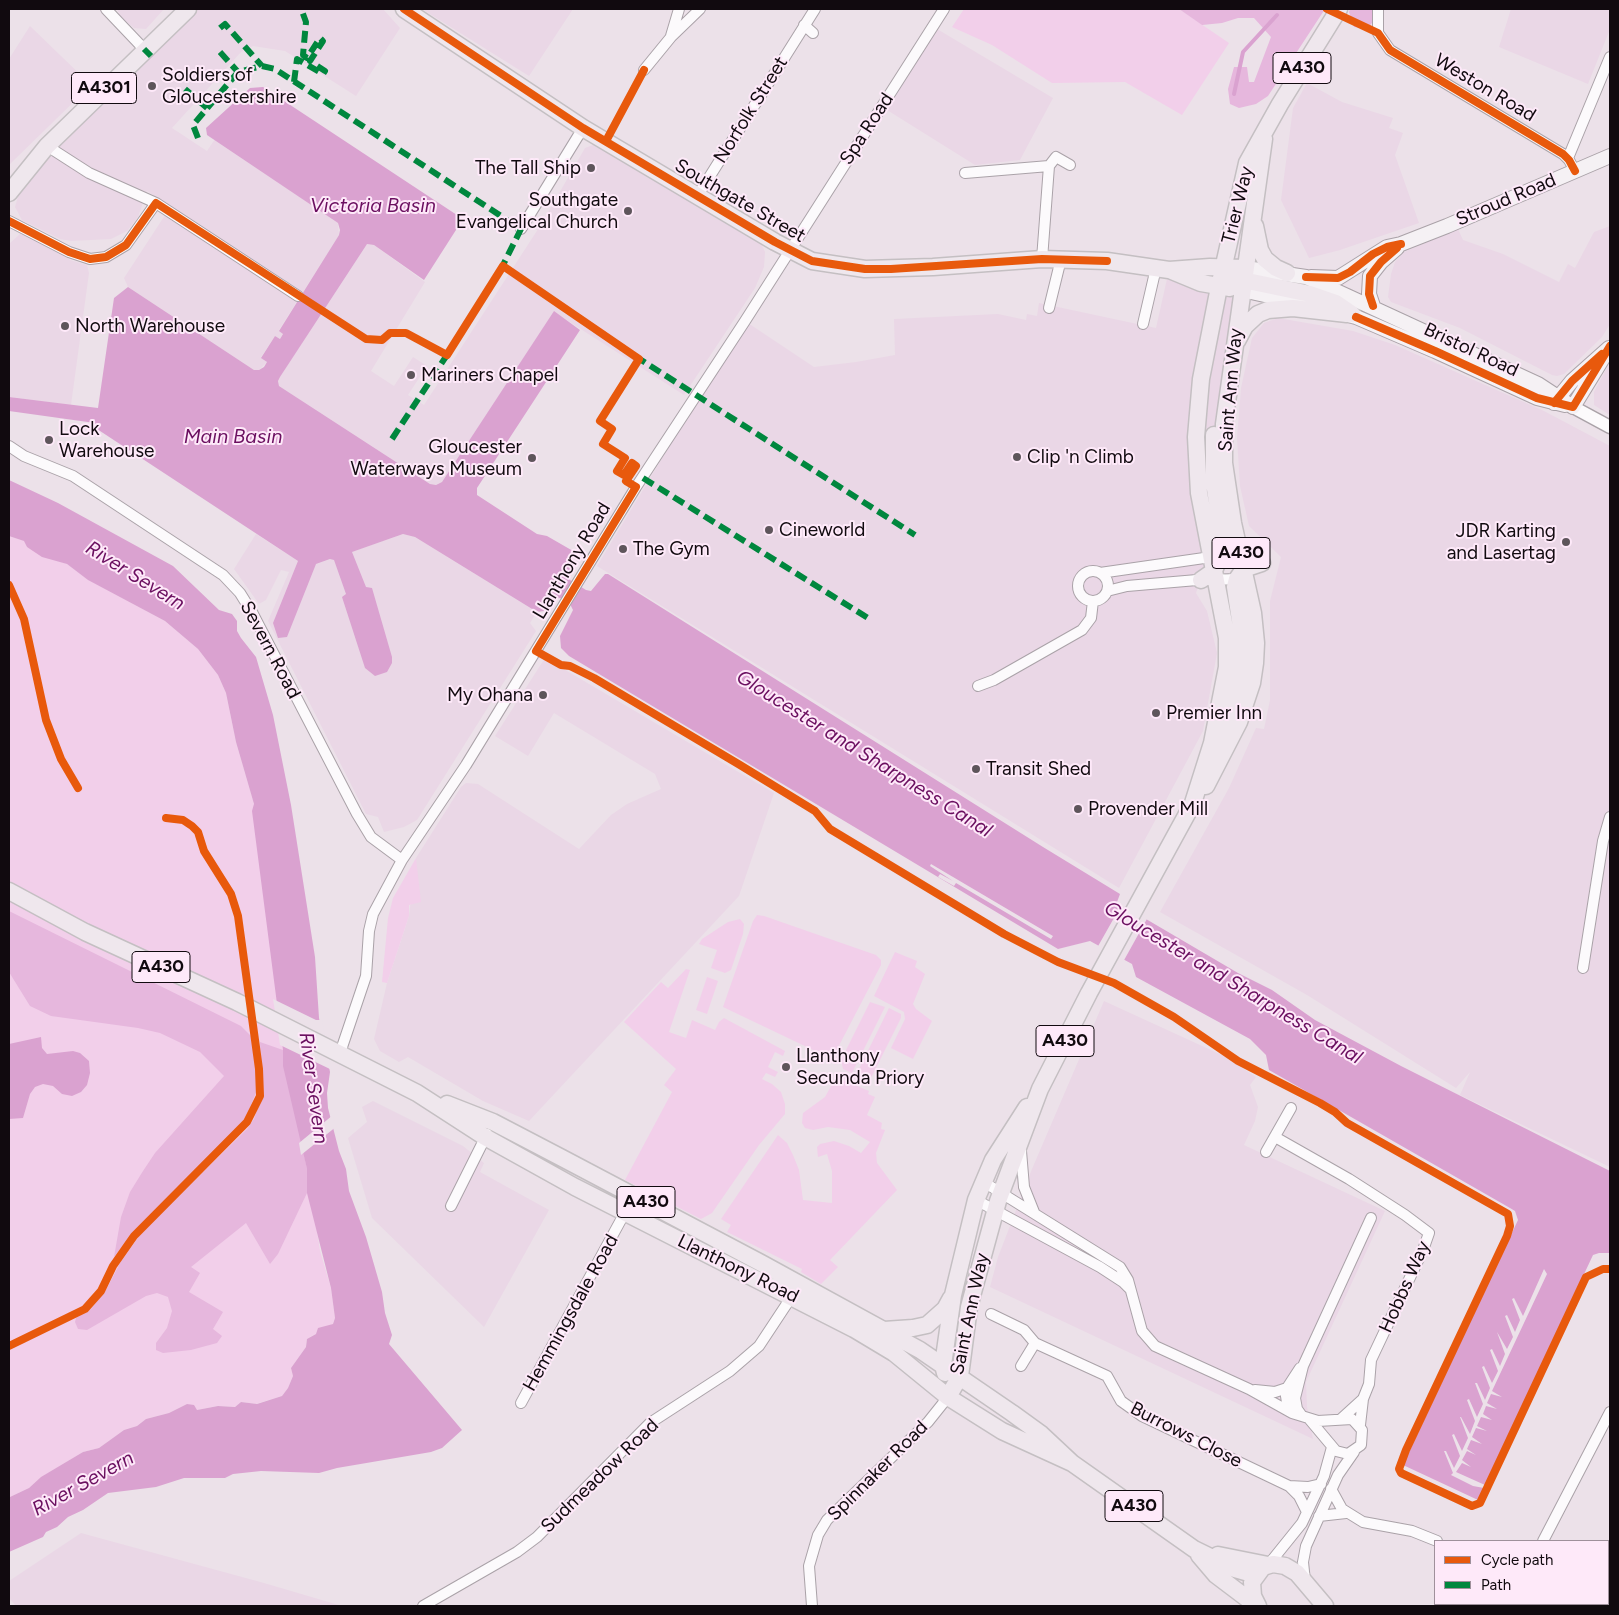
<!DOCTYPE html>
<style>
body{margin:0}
#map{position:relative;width:1619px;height:1615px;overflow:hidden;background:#ece1e9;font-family:Figtree,sans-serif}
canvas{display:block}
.frame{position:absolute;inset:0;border:10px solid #110a0f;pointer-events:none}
.legend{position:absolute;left:1434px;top:1540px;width:175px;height:65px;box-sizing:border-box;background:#fee9f9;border:1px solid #9f909b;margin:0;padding:6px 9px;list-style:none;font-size:15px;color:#110a0f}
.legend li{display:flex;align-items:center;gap:10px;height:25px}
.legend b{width:25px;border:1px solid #9f909b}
</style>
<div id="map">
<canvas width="1619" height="1615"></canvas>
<div class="frame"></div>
<ul class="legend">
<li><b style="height:6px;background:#e8590c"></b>Cycle path</li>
<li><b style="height:6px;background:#00873e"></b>Path</li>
</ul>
</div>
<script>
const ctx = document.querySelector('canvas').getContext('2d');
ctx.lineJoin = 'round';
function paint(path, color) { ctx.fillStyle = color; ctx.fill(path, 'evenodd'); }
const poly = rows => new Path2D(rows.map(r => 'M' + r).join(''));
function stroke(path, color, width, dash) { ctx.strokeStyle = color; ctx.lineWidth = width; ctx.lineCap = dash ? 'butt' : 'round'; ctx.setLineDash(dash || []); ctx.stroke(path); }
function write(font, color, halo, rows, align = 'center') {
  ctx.font = font + ' Figtree,sans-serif'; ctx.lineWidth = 4; ctx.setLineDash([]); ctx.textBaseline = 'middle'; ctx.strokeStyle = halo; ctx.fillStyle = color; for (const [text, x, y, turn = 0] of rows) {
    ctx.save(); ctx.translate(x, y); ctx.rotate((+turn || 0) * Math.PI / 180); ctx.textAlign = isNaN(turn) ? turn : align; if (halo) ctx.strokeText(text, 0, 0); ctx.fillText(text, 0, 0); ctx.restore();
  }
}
const built = poly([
 [117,9,164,9,146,29,134,28,120,16],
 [198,9,383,9,400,28,356,96,285,51,253,46,241,52,172,128,207,151,215,139,338,223,339,235,279,330,283,333,280,339,275,336,261,357,267,362,259,370,254,370,128,287,124,278,171,206,147,191,138,217,127,231,111,239,71,241,60,239,22,220,15,207,19,193,84,117],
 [422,9,573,9,529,76],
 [1511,9,1610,9,1610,29,1588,84,1499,47],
 [30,26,91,85,9,165,9,59],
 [937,29,1053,98,1020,160,975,165,887,110],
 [1307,83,1342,102,1393,118,1389,128,1403,133,1395,155,1419,223,1340,250,1309,258,1281,200,1293,108],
 [593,145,712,210,761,243,765,252,764,267,755,288,684,395,554,312,442,482,436,485,430,484,279,386,278,381,280,377,361,249,367,244,374,245,425,282,371,371,394,386,413,357,427,366,408,395,424,405,542,223,585,148],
 [1610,226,1610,324,1602,337,1564,374,1557,376,1552,375,1460,328,1391,302,1388,297,1391,274,1395,262,1404,252,1458,229,1463,240,1503,254,1559,282,1568,264,1575,268,1594,232],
 [20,234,41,241,70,260,87,265,89,273,71,405,9,397,9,244],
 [1169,270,1242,290,1216,536,1196,593,1207,611,1217,653,1203,731,1119,888,597,566,745,321,814,367,856,362,895,355,894,319,998,314,1026,320,1027,314,1037,316,1039,303,1156,328],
 [1278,318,1353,331,1395,345,1544,411,1610,446,1610,1167,1460,1095,1470,1072,1456,1088,1307,995,1160,912,1229,788,1256,728,1264,729,1270,700,1270,601,1281,557,1249,526,1240,486,1237,438,1241,388,1252,338,1264,323],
 [1610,362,1610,415,1594,405,1594,392],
 [256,534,298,561,316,564,403,534,415,537,537,612,530,623,536,631,417,820,404,827,384,832,378,817,366,814,268,621,289,572,281,570,266,600,259,604,234,569],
 [545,658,774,793,739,896,529,1121,483,1101,408,1057,399,1062,380,1051,374,1039,387,983,409,916,416,858,461,787,466,783,478,784,579,849,611,815,627,804,661,789,655,774,554,713,528,756,495,736],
 [1104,1001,1224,1056,1256,1077,1250,1085,1258,1107,1255,1121,1244,1145,1385,1211,1306,1382,1307,1407,1313,1439,990,1287,998,1257,1032,1169],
 [373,1101,463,1146,484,1163,480,1172,549,1210,484,1327,372,1218,348,1138,367,1122,362,1107],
 [81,1533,264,1583,342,1606,16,1606,9,1598,9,1581]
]);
const green = poly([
 [964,9,1179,9,1229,43,1182,115,1125,82,1052,83,992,45,952,27],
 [9,536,25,541,27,547,67,564,89,580,165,621,198,649,218,675,226,693,236,742,254,804,320,1251,331,1288,335,1318,333,1324,307,1339,306,1347,291,1368,293,1376,288,1388,282,1396,256,1404,241,1402,235,1407,218,1406,197,1410,187,1404,169,1413,146,1419,137,1426,124,1430,99,1448,83,1452,39,1479,29,1488,9,1498],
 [416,858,421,902,409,905,409,916,387,983,382,982,388,918,393,898],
 [757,915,764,916,876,955,881,960,881,965,832,1059,723,1007,753,921],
 [740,919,744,924,743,934,731,970,725,973,711,968,717,950,699,944,702,939,728,922],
 [895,952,917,961,915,967,925,974,913,1004,916,1009,932,1021,913,1059,891,1048,905,1019,904,1012,874,996],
 [686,969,690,970,669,1032,686,1038,692,1020,715,1030,719,1022,724,1018,785,1051,783,1056,775,1052,768,1067,778,1072,775,1077,766,1073,762,1079,772,1084,781,1092,785,1104,785,1114,759,1145,712,1213,701,1219,625,1180,672,1092,664,1085,676,1069,624,1022,661,982,668,988],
 [707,977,718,981,707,1014,696,1010],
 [870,1002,885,1007,852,1073,843,1069,841,1060],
 [889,1008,901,1014,901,1018,872,1076,868,1080,864,1079,856,1075],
 [836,1077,869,1091,868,1094,875,1097,867,1115,882,1123,881,1129,885,1130,876,1153,877,1163,897,1190,830,1260,838,1267,821,1284,801,1272,802,1269,727,1232,731,1225,721,1219,778,1135,787,1143,793,1155,799,1170,803,1200,832,1203,832,1171,827,1154,818,1157,817,1147,820,1144,834,1141,849,1146,861,1153,870,1142,850,1130,828,1127,813,1130,805,1128,802,1123,803,1113,825,1097]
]);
const forest = poly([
 [1179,9,1325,9,1268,96,1256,104,1239,108,1230,104,1228,89,1234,67,1247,67,1249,82,1254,82,1271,37,1254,18,1238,18,1222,23,1202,25],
 [1350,9,1383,9,1368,28,1362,28,1354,27,1349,12],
 [9,911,241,1026,254,1039,257,1090,245,1120,136,1229,114,1257,121,1217,130,1192,143,1171,155,1153,224,1076,200,1052,160,1033,138,1028,51,1016,30,1006,9,972],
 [260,1042,283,1050,307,1169,307,1193,278,1254,270,1264,246,1223,191,1267,200,1273,189,1292,223,1312,213,1329,222,1336,217,1343,191,1350,163,1353,156,1350,156,1343,167,1328,172,1311,168,1297,157,1293,146,1296,87,1330,78,1329,75,1322,76,1318,91,1309,106,1290,120,1263,142,1232,247,1129,254,1119,262,1095]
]);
const water = poly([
 [263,87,463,219,424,280,374,245,367,244,280,377,278,381,279,386,430,484,436,485,442,482,554,311,580,330,477,488,477,495,537,534,547,536,573,551,570,580,586,590,591,591,605,574,608,574,1043,847,1120,894,1117,902,1238,973,1272,990,1315,1020,1401,1066,1610,1171,1610,1253,1599,1253,1593,1255,1478,1500,1403,1465,1518,1220,1515,1211,1510,1208,1269,1070,1266,1055,1250,1039,1136,977,1132,964,1090,941,1058,949,569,656,561,648,560,636,573,610,570,604,560,598,552,599,544,611,537,612,415,537,403,534,352,552,366,587,372,588,392,657,392,663,387,672,375,676,365,668,342,597,346,594,334,560,330,559,316,564,287,637,278,638,273,623,298,561,97,429,95,423,9,411,9,397,98,408,114,298,128,287,254,370,259,370,264,367,267,362,261,358,275,336,280,339,283,334,279,331,339,235,340,230,338,223,207,135,206,128,250,88],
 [9,480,58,503,173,566,219,610,232,614,237,621,237,631,241,638,256,657,273,715,291,805,315,957,319,1018,330,1072,327,1093,328,1108,339,1151,346,1169,349,1191,366,1237,382,1292,385,1313,392,1335,389,1344,462,1430,442,1448,431,1452,337,1468,319,1473,261,1471,233,1474,225,1478,184,1478,156,1487,108,1493,83,1510,68,1517,57,1527,46,1532,43,1537,9,1552,10,1497,29,1488,41,1477,83,1452,99,1448,124,1430,137,1426,146,1419,169,1413,187,1404,194,1405,197,1410,218,1406,235,1407,241,1402,257,1404,282,1396,288,1388,293,1376,291,1368,306,1347,307,1339,316,1334,318,1328,333,1324,335,1318,331,1288,307,1193,307,1169,283,1066,283,1050,252,811,254,804,236,742,226,693,218,675,198,649,165,621,88,580,67,564,42,557,27,547,24,541,9,536],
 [41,1037,42,1048,47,1054,73,1051,80,1053,89,1061,90,1073,87,1085,81,1092,72,1096,62,1094,53,1086,43,1084,35,1087,30,1094,23,1118,9,1119,9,1044]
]);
const pier = poly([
 [931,864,1053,936,1051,939,956,883,954,886,938,877,940,874,953,881,930,866],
 [1123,902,1148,917,1123,962,1097,948],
 [273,999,316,1020,322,1020,332,1070,280,1045],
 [333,1115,337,1126,301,1155,299,1143],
 [1544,1269,1547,1274,1492,1391,1502,1397,1491,1394,1487,1403,1497,1409,1486,1406,1483,1414,1492,1420,1481,1417,1477,1426,1487,1431,1476,1428,1472,1437,1482,1444,1471,1440,1467,1449,1476,1455,1467,1451,1462,1460,1471,1467,1462,1463,1456,1472,1485,1485,1484,1488,1473,1486,1451,1475,1453,1473,1444,1451,1446,1451,1454,1468,1460,1456,1452,1435,1454,1434,1462,1451,1468,1438,1460,1417,1461,1417,1470,1434,1475,1421,1467,1400,1469,1399,1477,1417,1483,1404,1475,1383,1477,1383,1485,1400,1490,1388,1482,1367,1484,1366,1492,1383,1498,1371,1490,1350,1492,1349,1500,1366,1505,1354,1497,1332,1507,1349,1513,1337,1505,1316,1507,1315,1515,1332,1520,1320,1512,1299,1514,1298,1523,1316]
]);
const stream = poly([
 [1234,94,1243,52,1277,15]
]);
const minor = poly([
 [106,9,144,49],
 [1378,9,1378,33,1390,50,1563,154,1569,160,1575,171],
 [804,25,813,33],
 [671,36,679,9],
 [644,70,671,37,700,9],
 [47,146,89,173,156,203,298,296],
 [1568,158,1610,57],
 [965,173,1049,166,1056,157,1070,165],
 [698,195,815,9],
 [9,221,69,252,90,259,106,257,126,245,156,203],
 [521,229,583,128],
 [1042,259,1049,166],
 [1049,308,1061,259],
 [1143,324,1156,268],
 [9,446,24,456,73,476,223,575,240,593,253,614,357,814,371,837,402,860],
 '1078 586a15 15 0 1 1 30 0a15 15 0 1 1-30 0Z',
 [1100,573,1211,557,1242,558],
 [1107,591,1127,586,1197,580,1242,579],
 [978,686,994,680,1082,630,1091,618,1093,601],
 [1583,968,1603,841,1610,817],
 [340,1053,366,976,369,931,373,914,402,860,466,765,636,487,745,321,944,9],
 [1275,1137,1349,1179,1405,1215,1429,1233,1423,1250,1371,1360,1369,1384,1363,1399,1360,1425],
 [1021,1151,1024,1187,1034,1212],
 [1266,1152,1291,1108],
 [982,1181,1120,1267,1128,1280,1142,1331,1155,1346,1249,1389,1292,1413,1318,1421,1352,1419,1362,1430,1361,1445,1348,1454,1336,1451,1310,1420],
 [976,1200,1100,1267,1123,1282,1129,1288],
 [451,1206,487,1134],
 [991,1314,1024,1330,1035,1343,1107,1376,1121,1401,1142,1416,1289,1486,1299,1496,1307,1512],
 [1021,1366,1035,1343],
 [1255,1390,1275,1392,1287,1388],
 [521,1403,634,1196],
 [1288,1409,1286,1396,1287,1388,1300,1368],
 [1302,1416,1297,1409,1295,1398,1303,1366,1371,1218],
 [1341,1419,1363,1399],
 [1289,1486,1308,1487,1321,1484],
 [1331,1489,1342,1509,1363,1522,1412,1531,1437,1541],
 [1319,1516,1346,1513],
 [1543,1541,1610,1412],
 [1269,1564,1302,1523,1324,1476,1332,1447],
 [1305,1581,1303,1562,1306,1546,1338,1475,1354,1452],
 [423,1606,517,1552,537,1537,650,1423,730,1371,759,1346,794,1293],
 [812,1606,809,1566,818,1535,827,1520,928,1422,948,1397]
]);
const tertiary = poly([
 [1573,407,1610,427]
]);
const secondary = poly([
 [1245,268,1306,277,1538,384,1573,407],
 [1311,277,1338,278,1387,247,1401,244,1447,226,1610,156],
 [1242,290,1305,304],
 [1373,306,1369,294,1370,276,1381,262,1397,248],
 [1341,313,1356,317,1435,351,1537,398,1565,405],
 [1554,403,1572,381,1609,348],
 [1573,407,1603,358]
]);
const primary = poly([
 [404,9,583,128,775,242,812,261,865,269,933,267,1042,259,1107,261,1169,270,1210,267,1245,268],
 [9,193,47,146,188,9],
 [1255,226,1260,250,1265,259,1276,268,1287,273],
 [1172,271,1201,283,1230,288],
 [1233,278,1310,294,1336,303,1352,314],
 [1237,341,1245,326,1258,314,1268,310,1293,308,1347,314],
 [1201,580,1214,571,1224,545,1214,483,1214,435],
 [1220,738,1233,707,1242,662,1241,627,1235,587,1237,579,1244,569,1262,563],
 [1206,786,1239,722,1252,683,1255,663,1256,643,1253,613,1233,523,1224,463,1224,424,1264,139],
 [9,891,85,932,237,1002,417,1093,485,1137,575,1187,854,1329,894,1353,948,1397,1002,1431,1072,1463],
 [447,1104,493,1122,562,1158,761,1263,920,1350,1012,1413,1041,1434,1072,1463,1194,1549,1235,1569,1256,1575],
 [884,1330,913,1328,927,1325,945,1309,951,1298],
 [945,1373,943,1365,953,1295,976,1200,993,1160,1027,1107],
 [948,1397,960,1376,969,1307,998,1201,1040,1089,1089,993,1193,803,1212,743,1227,667,1227,638,1199,493,1196,437,1201,379,1219,287,1247,163,1280,104,1339,9],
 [1199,1555,1216,1575,1257,1606],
 [1218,1555,1268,1565],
 [1258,1606,1253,1596,1252,1582,1263,1567,1273,1564,1285,1566,1297,1573,1325,1606]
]);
const quiet = poly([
 [220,28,225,24,262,66],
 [144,49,151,56],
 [220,52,238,72],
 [294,82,297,59,323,74,325,71,310,61,323,41,320,38,307,58,303,55,306,22,302,11],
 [185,89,207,108],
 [198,138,193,125,238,72,262,66,275,69,521,229,501,269],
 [635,356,915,535],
 [392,439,447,355],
 [643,478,868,618]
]);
const cycleway = poly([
 [404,9,583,128,775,242,812,261,865,269,891,269,1042,259,1107,261],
 [1327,9,1378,33,1390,50,1563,154,1569,160,1575,171],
 [606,141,644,70],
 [9,221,69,252,90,259,106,257,126,245,156,203,366,339,382,340,390,333,406,333,447,355,503,266,639,359,600,421,612,429,603,444,625,458,617,471,624,475,632,463,636,466,626,481,636,487,536,651,561,665,570,666,594,678,740,765,815,811,830,829,1004,934,1058,962,1114,983,1174,1017,1238,1061,1320,1103,1335,1112,1347,1123,1508,1214,1510,1226,1507,1236,1406,1450,1399,1469,1401,1473,1472,1506,1480,1503,1586,1277,1603,1269,1610,1269],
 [1306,277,1338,278,1350,272,1373,254,1387,247,1401,244],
 [1373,306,1369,294,1370,276,1381,262,1397,248],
 [1356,317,1435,351,1537,398,1573,407,1610,346],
 [1554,403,1572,381,1602,354],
 [9,585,24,619,46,720,61,759,78,788],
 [9,1346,85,1309,101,1291,113,1266,134,1236,247,1122,260,1096,259,1069,238,916,231,894,204,851,198,832,192,826,183,820,166,818]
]);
const markers = [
 [152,86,5,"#5e555b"],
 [591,168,5,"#5e555b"],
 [628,211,5,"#5e555b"],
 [65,326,5,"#5e555b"],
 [411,375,5,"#5e555b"],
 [49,440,5,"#5e555b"],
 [1017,457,5,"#5e555b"],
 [532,458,5,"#5e555b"],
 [769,530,5,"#5e555b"],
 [1566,542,5,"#5e555b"],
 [623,549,5,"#5e555b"],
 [543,695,5,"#5e555b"],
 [1156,713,5,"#5e555b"],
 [976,769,5,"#5e555b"],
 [1078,809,5,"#5e555b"],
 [786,1067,5,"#5e555b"]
];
const shields = [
 [1302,68,58],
 [104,88,65],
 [1241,553,58],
 [161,967,58],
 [1065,1041,58],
 [646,1202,58],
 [1134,1506,58]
];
const shieldNames = [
 ["A430",1302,68],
 ["A4301",104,88],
 ["A430",1241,553],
 ["A430",161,967],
 ["A430",1065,1041],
 ["A430",646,1202],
 ["A430",1134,1506]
];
const poiNames = [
 ["Soldiers of",162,75],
 ["Gloucestershire",162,97],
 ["The Tall Ship",581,168,"right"],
 ["Southgate",618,200,"right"],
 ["Evangelical Church",618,222,"right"],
 ["North Warehouse",75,326],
 ["Mariners Chapel",421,375],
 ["Lock",59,429],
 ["Warehouse",59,451],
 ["Gloucester",522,447,"right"],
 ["Waterways Museum",522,469,"right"],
 ["Clip 'n Climb",1027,457],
 ["Cineworld",779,530],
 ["JDR Karting",1556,531,"right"],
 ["and Lasertag",1556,553,"right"],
 ["The Gym",633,549],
 ["My Ohana",533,695,"right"],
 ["Premier Inn",1166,713],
 ["Transit Shed",986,769],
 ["Provender Mill",1088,809],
 ["Llanthony",796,1056],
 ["Secunda Priory",796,1078]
];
const streetNames = [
 ["Weston Road",1485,88,31],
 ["Norfolk Street",751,110,-58],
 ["Spa Road",867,129,-57],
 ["Stroud Road",1506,200,-23],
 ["Southgate Street",740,201,30],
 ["Trier Way",1238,205,-76],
 ["Bristol Road",1471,350,25],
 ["Saint Ann Way",1231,390,-85],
 ["Llanthony Road",572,561,-59],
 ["Severn Road",270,650,62],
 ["Llanthony Road",738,1269,26],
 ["Hobbs Way",1405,1287,-66],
 ["Hemmingsdale Road",571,1313,-61],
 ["Saint Ann Way",970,1314,-78],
 ["Burrows Close",1186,1435,27],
 ["Spinnaker Road",878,1471,-45],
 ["Sudmeadow Road",600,1476,-44]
];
const waterNames = [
 ["Victoria Basin",373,206],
 ["Main Basin",233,437],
 ["River Severn",135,576,32],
 ["Gloucester and Sharpness Canal",864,754,32],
 ["Gloucester and Sharpness Canal",1233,983,31],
 ["River Severn",313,1088,82],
 ["River Severn",83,1484,-29]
];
paint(built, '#ead7e6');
paint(green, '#f2cfea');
paint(forest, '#e6b7dd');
paint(water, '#daa2d0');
paint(pier, '#ece1e9');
stroke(stream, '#daa2d0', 4);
stroke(minor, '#aaa2a8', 12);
stroke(tertiary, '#aaa2a8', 15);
stroke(secondary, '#aaa2a8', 16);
stroke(primary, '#c4bfc2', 19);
stroke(minor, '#fcfafc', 10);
stroke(tertiary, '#fcfafc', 12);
stroke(secondary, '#f5f1f4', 14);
stroke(primary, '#efe7ed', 16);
stroke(quiet, '#00873e', 6, [12, 6]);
stroke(cycleway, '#e8590c', 8);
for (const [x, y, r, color] of markers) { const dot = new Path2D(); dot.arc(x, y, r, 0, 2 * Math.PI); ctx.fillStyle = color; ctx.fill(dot); stroke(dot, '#fee9f9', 2); }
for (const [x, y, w] of shields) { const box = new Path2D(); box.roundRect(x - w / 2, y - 15.5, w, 31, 4); ctx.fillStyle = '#fee9f9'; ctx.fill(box); stroke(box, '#110a0f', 1); }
write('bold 18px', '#110a0f', null, shieldNames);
write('19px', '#110a0f', '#fee9f9', poiNames, 'left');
write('19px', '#110a0f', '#fee9f9', streetNames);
write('italic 20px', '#6b0f60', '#fee9f9', waterNames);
</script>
